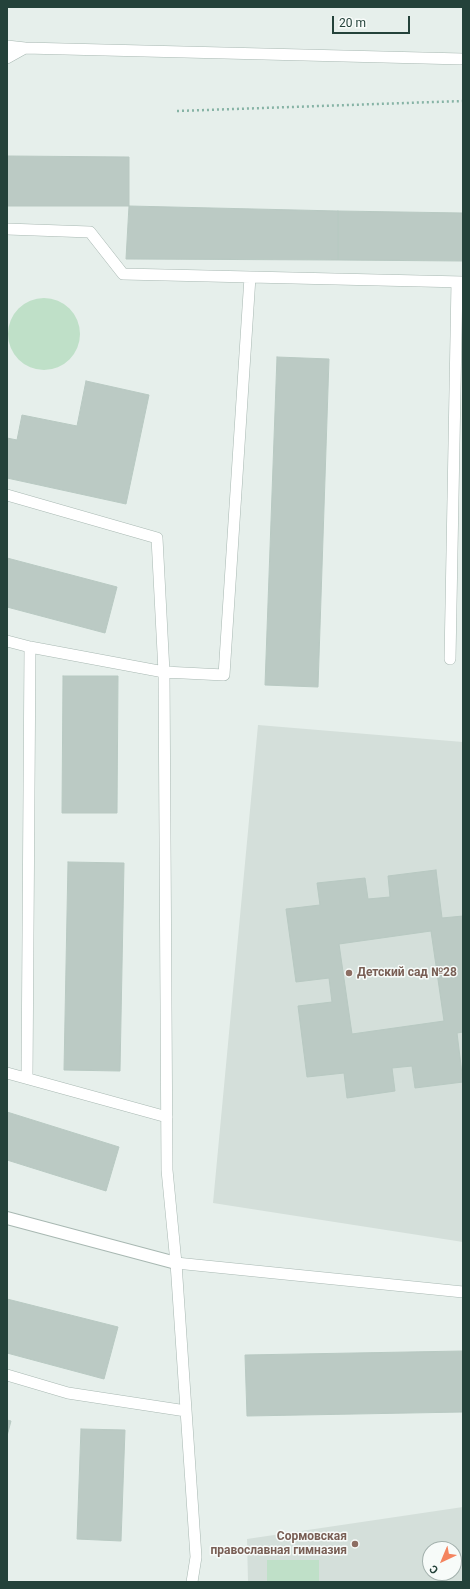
<!DOCTYPE html>
<meta charset="utf-8">
<style>
body{margin:0}
#map{position:relative;width:470px;height:1589px;overflow:hidden;background:#e6efeb;font-family:Roboto,sans-serif}
canvas{display:block}
.frame{position:absolute;inset:0;border:8px solid #24423a;pointer-events:none}
.north{position:absolute;left:422px;top:1541px;width:40px;height:40px;box-sizing:border-box;background:#f7fbf9;border:1px solid #a3b1ad;border-radius:50%;rotate:224deg;font-size:11px;font-weight:700;line-height:16px;text-align:center;color:#24423a}
.north::after{content:'';display:block;margin:auto;width:14px;height:18px;background:#f4845f;clip-path:polygon(50% 0,100% 100%,50% 72%,0 100%)}
.scale{position:absolute;left:332px;top:16px;width:78px;height:18px;box-sizing:border-box;border:2px solid #24423a;border-top:0;padding-left:5px;font-size:12px;line-height:14px;white-space:nowrap;color:#24423a;-webkit-text-stroke:3px #f7fbf9;paint-order:stroke}
</style>
<div id="map">
<canvas width="470" height="1589"></canvas>
<div class="frame"></div>
<div class="north">С</div>
<div class="scale">20 m</div>
</div>
<script>
const ctx = document.querySelector('canvas').getContext('2d');
ctx.lineJoin = 'round';
function paint(path, color) { ctx.fillStyle = color; ctx.fill(path, 'evenodd'); }
const poly = rows => new Path2D(rows.map(r => 'M' + r).join(''));
function stroke(path, color, width, dash) { ctx.strokeStyle = color; ctx.lineWidth = width; ctx.lineCap = dash ? 'butt' : 'round'; ctx.setLineDash(dash || []); ctx.stroke(path); }
function write(font, color, halo, rows, align = 'center') {
  ctx.font = font + ' Roboto,sans-serif'; ctx.lineWidth = 3; ctx.setLineDash([]); ctx.textBaseline = 'middle'; ctx.strokeStyle = halo; ctx.fillStyle = color; for (const [text, x, y, turn = 0] of rows) {
    ctx.save(); ctx.translate(x, y); ctx.rotate((+turn || 0) * Math.PI / 180); ctx.textAlign = isNaN(turn) ? turn : align; if (halo) ctx.strokeText(text, 0, 0); ctx.fillText(text, 0, 0); ctx.restore();
  }
}
const built = poly([
 [258,725,463,742,463,1242,213,1203],
 [463,1507,463,1582,248,1582,247,1539],
 [430,1549,454,1549,454,1573,430,1573]
]);
const green = poly([
 '8 334a36 36 0 1 1 72 0a36 36 0 1 1-72 0Z',
 [267,1560,319,1560,319,1582,267,1582]
]);
const building = poly([
 [7,156,129,157,129,206,7,206,7,156],
 [129,206,338,211,338,260,126,259,129,206],
 [338,211,463,213,463,261,338,260,338,211],
 [277,357,329,359,318,687,265,685,277,357],
 [86,381,149,395,126,504,7,478,7,438,17,440,22,415,77,426,86,381],
 [7,558,117,587,105,633,7,607,7,558],
 [63,676,118,676,117,813,62,813,63,676],
 [68,862,124,863,120,1071,64,1070,68,862],
 [436,870,442,918,463,916,463,1032,457,1033,463,1082,415,1088,412,1066,392,1068,395,1091,347,1098,344,1073,307,1077,298,1006,332,1002,329,978,296,982,286,909,320,905,317,883,365,878,368,899,390,897,388,876,436,870],
 [431,931,444,1021,352,1034,339,944,431,931],
 [7,1112,119,1147,106,1191,7,1160,7,1112],
 [7,1299,118,1327,104,1379,7,1353,7,1299],
 [463,1351,463,1412,247,1416,245,1355,463,1351],
 [7,1420,11,1421,7,1436,7,1420],
 [81,1429,125,1430,121,1541,77,1539,81,1429]
]);
const path = poly([
 [177,111,463,101]
]);
const service = poly([
 [7,46,25,48],
 [7,58,25,48,463,59],
 [7,229,90,232,123,274,463,282],
 [7,495,157,538,164,672,167,1170,176,1263,196,1557,192,1582],
 [7,641,30,647,164,672,224,675,250,277],
 [450,659,457,282],
 [7,1073,167,1117],
 [27,1078,30,647],
 [176,1263,463,1292],
 [7,1375,68,1393,186,1411]
]);
const minor = poly([
 [7,1218,176,1263]
]);
const markers = [
 [349,973,4,"#8d6e63"],
 [355,1544,4,"#8d6e63"]
];
const educationNames = [
 ["Детский сад №28",357,973],
 ["Сормовская",347,1537,"right"],
 ["православная гимназия",347,1551,"right"]
];
paint(built, '#d4dfda');
paint(green, '#bfe0c8');
paint(building, '#bbcac4');
stroke(building, '#b8c9c2', 1);
stroke(service, '#a8b8b2', 12);
stroke(minor, '#a8b8b2', 14);
stroke(path, '#86b3a5', 2.5, [2, 3]);
stroke(service, '#fff', 11);
stroke(minor, '#fff', 12);
for (const [x, y, r, color] of markers) { const dot = new Path2D(); dot.arc(x, y, r, 0, 2 * Math.PI); ctx.fillStyle = color; ctx.fill(dot); stroke(dot, '#f7fbf9', 1.5); }
write('bold 12px', '#785e54', '#f7fbf9', educationNames, 'left');
</script>
